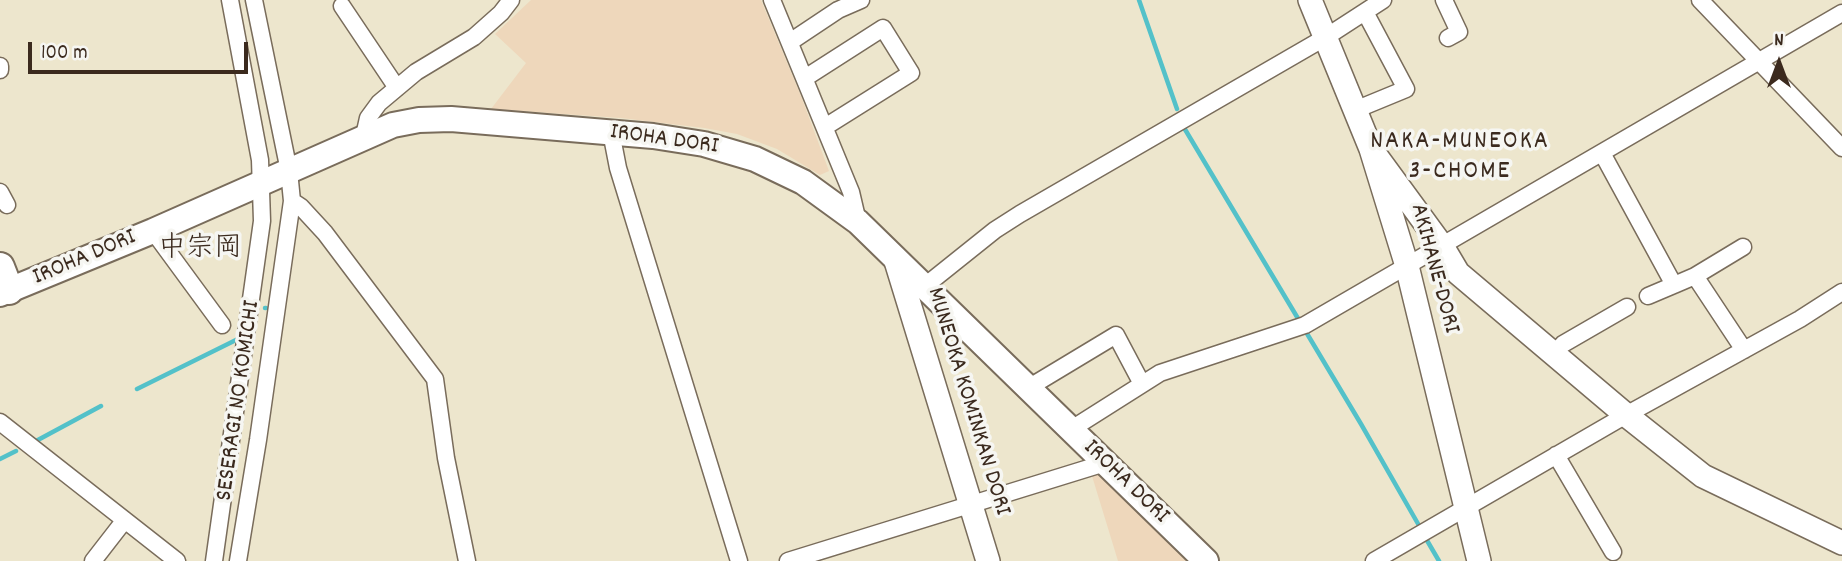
<!DOCTYPE html>
<meta charset="utf-8">
<style>
body{margin:0}
#map{position:relative;width:1842px;height:561px;overflow:hidden;background:#ede6cd;font-family:Dekko,sans-serif}
canvas{display:block}
.north{position:absolute;left:1744px;top:28px;width:70px;height:70px;-webkit-text-stroke:5px #f6f6f2;paint-order:stroke;rotate:0deg;font-size:19px;font-weight:700;line-height:28px;text-align:center;color:#3b2a1e}
.north::after{content:'';display:block;margin:auto;width:24px;height:32px;background:#3b2a1e;clip-path:polygon(50% 0,100% 100%,50% 72%,0 100%)}
.scale{position:absolute;left:28px;top:42px;width:220px;height:32px;box-sizing:border-box;border:4px solid #3b2a1e;border-top:0;padding-left:9px;font-size:21px;line-height:24px;white-space:nowrap;color:#3b2a1e;-webkit-text-stroke:5px #f6f6f2;paint-order:stroke}
</style>
<div id="map">
<canvas width="1842" height="561"></canvas>
<div class="north">N</div>
<div class="scale">100 m</div>
</div>
<script>
const ctx = document.querySelector('canvas').getContext('2d');
ctx.lineJoin = 'round';
function paint(path, color) { ctx.fillStyle = color; ctx.fill(path, 'evenodd'); }
const poly = rows => new Path2D(rows.map(r => 'M' + r).join(''));
function stroke(path, color, width, dash) { ctx.strokeStyle = color; ctx.lineWidth = width; ctx.lineCap = dash ? 'butt' : 'round'; ctx.setLineDash(dash || []); ctx.stroke(path); }
function write(font, color, halo, rows, align = 'center') {
  ctx.font = font + ' Dekko,"Klee One",sans-serif'; ctx.lineWidth = 7; ctx.setLineDash([]); ctx.textBaseline = 'middle'; ctx.strokeStyle = halo; ctx.fillStyle = color; for (const [text, x, y, turn = 0] of rows) {
    ctx.save(); ctx.translate(x, y); ctx.rotate((+turn || 0) * Math.PI / 180); ctx.textAlign = isNaN(turn) ? turn : align; if (halo) ctx.strokeText(text, 0, 0); ctx.fillText(text, 0, 0); ctx.restore();
  }
}
const built = poly([
 [531,0,761,0,801,96,829,171,820,175,777,149,737,134,704,128,621,118,491,109,526,63,495,34],
 [1100,474,1187,561,1118,561,1092,476]
]);
const stream = poly([
 [1139,0,1177,109],
 [1183,126,1361,424,1421,529],
 [265,308,266,308],
 [137,389,240,338],
 [36,441,101,406],
 [0,459,16,451],
 [1425,537,1439,561]
]);
const street = poly([
 [772,0,851,192,858,222],
 [1444,0,1459,32,1448,38],
 [1700,0,1842,148],
 [342,6,397,88],
 [790,42,838,10,861,0],
 [0,66,0,70],
 [805,78,883,28,911,73,825,127],
 [1355,110,1406,89,1365,12],
 [611,132,618,168,739,561],
 [364,136,368,118,379,103,416,72,474,37,501,13,511,0],
 [1602,153,1674,285,1695,276,1744,350],
 [0,192,7,205],
 [292,201,301,207,325,233,435,379,446,458,467,561],
 [153,231,222,325],
 [1695,276,1743,247],
 [925,286,995,230,1020,214,1326,37,1383,0],
 [1648,296,1674,285],
 [1554,354,1563,344,1627,307],
 [1028,388,1116,335,1142,384],
 [0,422,177,561],
 [1070,430,1160,373,1305,325,1842,13],
 [1556,455,1613,552],
 [93,561,124,521],
 [214,561,262,221,260,160,230,0],
 [238,561,258,440,292,201,289,171,254,0],
 [788,561,1105,463],
 [1374,561,1626,415,1800,319,1842,292]
]);
const secondary = poly([
 [1310,0,1371,149,1407,266,1479,561],
 [1371,149,1442,246,1458,273,1626,415,1703,476,1842,543],
 [895,258,988,561]
]);
const primary = poly([
 [0,294,153,231,393,125,419,120,451,119,653,136,704,144,755,159,803,182,858,222,1206,561]
]);
const highway = poly([
 [0,267,9,290]
]);
const streetNames = [
 ["IROHA DORI",664,141,8],
 ["IROHA DORI",85,259,-23],
 ["AKIHANE-DORI",1433,269,75],
 ["SESERAGI NO KOMICHI",240,401,-82],
 ["MUNEOKA KOMINKAN DORI",967,402,73],
 ["IROHA DORI",1125,483,44]
];
const neighbourhoodNames = [
 ["NAKA-MUNEOKA",1460,143],
 ["3-CHOME",1460,173]
];
const quarterNames = [
 ["中宗岡",200,251]
];
paint(built, '#eed7bb');
stroke(stream, '#53c1c9', 4.5);
stroke(street, '#796c5b', 19);
stroke(secondary, '#796c5b', 26);
stroke(primary, '#796c5b', 28);
stroke(highway, '#796c5b', 32);
stroke(street, '#fff', 16);
stroke(secondary, '#fff', 23);
stroke(primary, '#fff', 24);
stroke(highway, '#fff', 28);
write('24px', '#3b2a1e', '#f6f6f2', streetNames);
ctx.letterSpacing = '2px';
write('26px', '#3b2a1e', '#f6f6f2', neighbourhoodNames);
ctx.letterSpacing = '0px';
write('28px', '#3b2a1e', '#f6f6f2', quarterNames);
</script>
